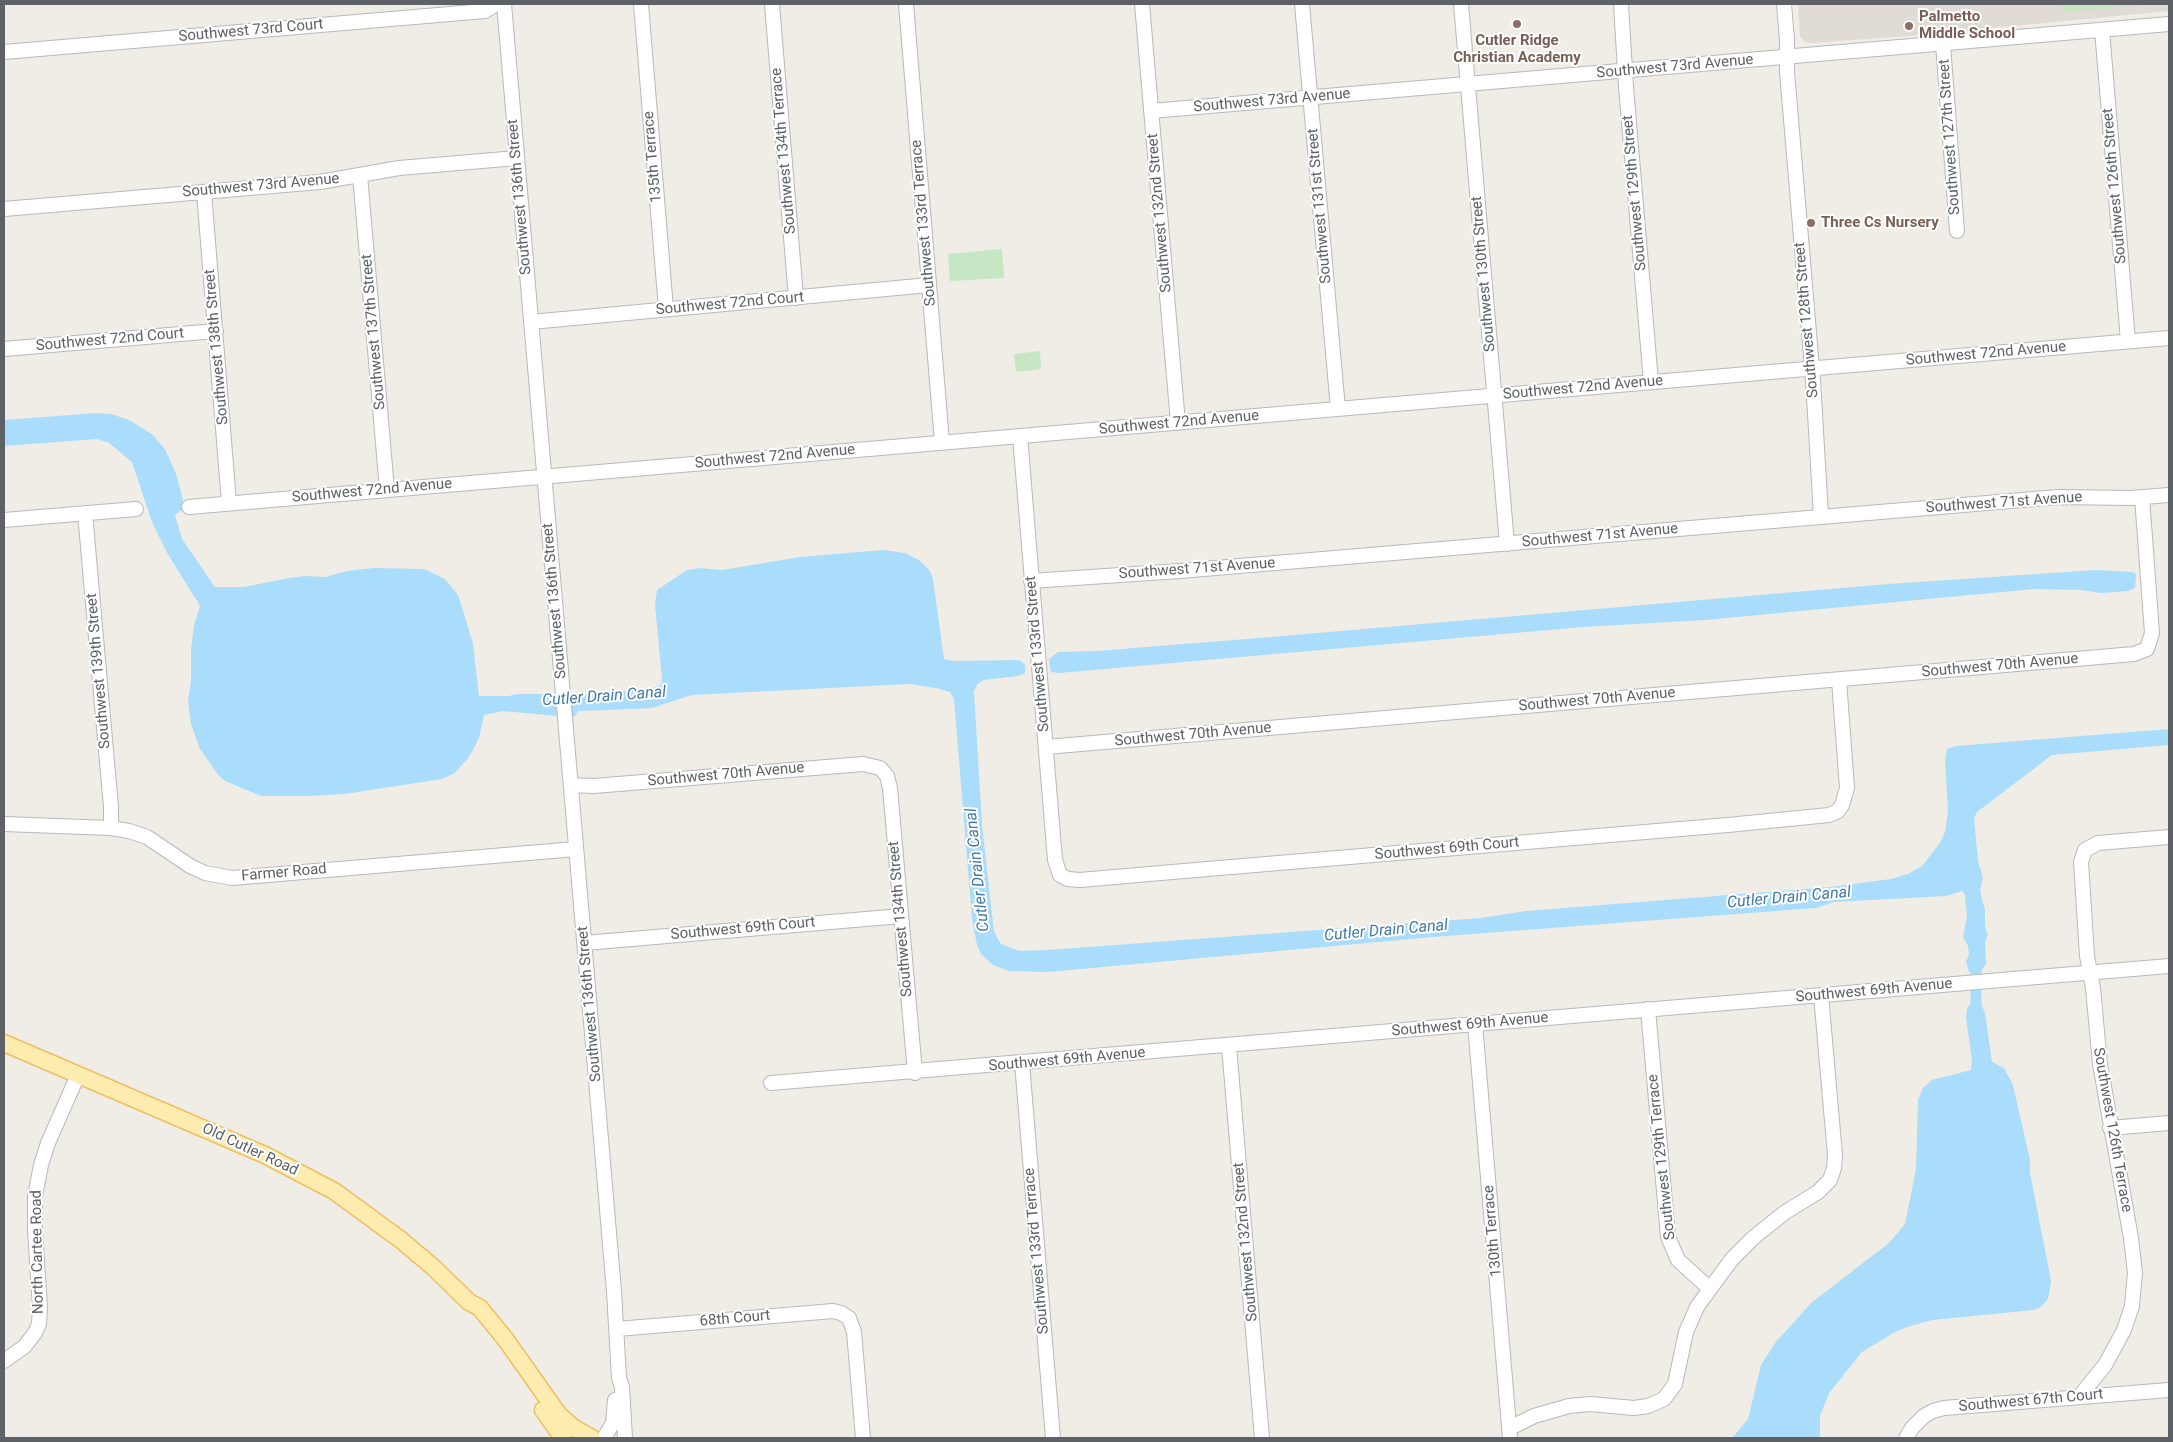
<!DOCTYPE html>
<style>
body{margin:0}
#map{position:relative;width:2173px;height:1442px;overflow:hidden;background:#f0ede6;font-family:Roboto,sans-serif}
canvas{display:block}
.frame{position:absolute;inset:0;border:5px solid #5e6266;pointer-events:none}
</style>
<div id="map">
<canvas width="2173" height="1442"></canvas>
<div class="frame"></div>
</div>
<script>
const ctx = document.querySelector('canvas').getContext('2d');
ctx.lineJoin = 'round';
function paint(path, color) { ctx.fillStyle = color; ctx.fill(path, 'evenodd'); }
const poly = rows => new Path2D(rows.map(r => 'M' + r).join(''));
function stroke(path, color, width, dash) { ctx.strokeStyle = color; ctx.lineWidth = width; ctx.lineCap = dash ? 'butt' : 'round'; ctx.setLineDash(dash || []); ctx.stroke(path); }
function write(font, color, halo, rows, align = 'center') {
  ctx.font = font + ' Roboto,sans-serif'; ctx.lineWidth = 4; ctx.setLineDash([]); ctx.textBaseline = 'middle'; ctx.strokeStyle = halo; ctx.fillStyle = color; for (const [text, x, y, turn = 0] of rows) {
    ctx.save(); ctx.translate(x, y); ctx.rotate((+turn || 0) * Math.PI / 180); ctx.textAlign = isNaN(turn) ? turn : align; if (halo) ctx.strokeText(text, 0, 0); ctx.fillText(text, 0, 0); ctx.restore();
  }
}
const education = poly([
 [1798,4,2169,4,2169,11,1910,36,1810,43,1804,41,1800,36]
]);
const green = poly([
 [2061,4,2158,4,2062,12],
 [1002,249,1004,278,950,281,948,254],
 [1040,351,1041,369,1016,372,1014,354]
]);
const water = poly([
 [96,413,111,414,129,420,152,434,165,449,176,474,183,500,183,509,175,515,182,539,215,587,244,587,289,578,305,576,325,577,347,571,374,568,424,569,445,579,458,595,464,614,473,644,479,696,509,696,517,694,585,694,649,689,661,685,662,679,655,605,657,590,687,570,700,568,722,570,800,557,883,550,905,553,919,560,930,571,933,579,944,659,953,661,1019,660,1025,664,1025,673,1018,676,984,680,978,684,974,691,982,825,994,932,1001,944,1019,951,1047,950,1481,918,1526,911,1830,887,1891,879,1908,874,1922,866,1940,843,1945,832,1948,811,1945,760,1947,749,1956,746,2169,729,2169,745,2052,755,1977,812,1974,818,1978,861,1983,878,1980,891,1985,910,1985,926,1988,935,1985,941,1986,964,1980,972,1969,972,1966,961,1969,955,1968,946,1963,937,1967,917,1965,895,1962,891,1946,896,1834,902,1816,908,1433,937,1048,972,1009,971,993,965,981,954,977,945,972,919,954,699,950,692,936,688,909,684,692,695,652,708,583,711,578,711,575,716,568,717,503,711,484,715,479,738,469,757,455,773,442,779,345,794,310,796,261,796,225,781,219,776,200,749,191,724,188,700,191,681,191,650,194,625,200,606,166,551,152,522,132,462,109,443,97,439,4,446,4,420],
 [2096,570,2133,572,2136,574,2135,588,2128,591,2101,593,2080,590,2034,589,1705,620,1583,627,1059,673,1051,672,1050,668,1049,659,1058,652,1096,651,1259,638,1888,584],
 [1977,1002,1981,1004,1985,1013,1992,1062,2004,1068,2013,1085,2030,1160,2030,1173,2048,1265,2051,1282,2048,1299,2041,1307,2034,1310,1932,1320,1907,1327,1895,1332,1862,1352,1829,1393,1820,1416,1820,1438,1732,1438,1748,1419,1761,1365,1775,1343,1811,1303,1889,1243,1905,1224,1916,1169,1918,1100,1923,1088,1932,1080,1971,1070,1972,1060,1966,1018,1967,1008,1971,1003]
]);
const canal = poly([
 [1976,1016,1976,957]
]);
const minor = poly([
 [504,4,614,1291,619,1378,622,1387,625,1438],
 [641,4,666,309],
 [772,4,796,298],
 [906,4,942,442],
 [1142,4,1178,423],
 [1302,4,1338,409],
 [1461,4,1507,544],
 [1621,4,1626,87,1651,382],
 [1784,4,1787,40,1787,72,1813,380,1821,516],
 [2102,30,2128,341],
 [1943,44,1957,231],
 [4,52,485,11,496,4],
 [1151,111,2169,24],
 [360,175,387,490],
 [204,192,229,503],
 [4,209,320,182,399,168,517,158],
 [531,322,929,285],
 [4,349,216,331],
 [1020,436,1055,860,1060,875,1068,879,1080,880,1184,871,1728,825,1829,815,1838,811,1842,805,1847,788,1839,680],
 [189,507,2169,338],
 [85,513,111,807,111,828],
 [4,520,136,509],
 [1031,581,1180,571,2058,497,2131,498,2169,495],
 [1046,747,2134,654,2147,649,2152,633,2142,497],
 [571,785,594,786,863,764,880,768,887,776,890,788,915,1073],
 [4,824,111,828,129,831,147,837,190,866,205,873,232,878,576,849],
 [585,943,901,916],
 [1648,1009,1668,1237,1678,1260,1710,1289],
 [1475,1024,1510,1438],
 [1229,1046,1262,1438],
 [1022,1063,1053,1438],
 [771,1083,2169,966],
 [2110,1128,2169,1123],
 [617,1329,833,1311,841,1313,849,1318,854,1332,863,1438],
 [4,1361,24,1347,35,1333,39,1324,40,1307,35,1231,35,1196,41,1165,48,1143,78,1075],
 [2079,1397,2105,1365,2124,1330,2132,1306,2135,1273,2131,1238,2100,1064,2093,988,2087,956,2081,862,2085,850,2098,843,2169,837],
 [1510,1428,1534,1416,1569,1406,1590,1404,1634,1408,1648,1406,1664,1399,1675,1384,1686,1332,1697,1307,1710,1289,1732,1259,1753,1238,1784,1213,1818,1192,1830,1180,1834,1168,1835,1155,1821,995],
 [604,1438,613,1423,615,1400],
 [1906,1438,1912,1428,1924,1416,1933,1411,1944,1408,2169,1390]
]);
const major = poly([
 [4,1043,265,1155,334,1191,401,1240,433,1267,469,1302,480,1308,506,1340,559,1415,574,1428,592,1438],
 [543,1410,563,1438]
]);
const markers = [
 [1517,24,5,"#8d6e63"],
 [1909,26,5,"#8d6e63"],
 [1811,223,5,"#8d6e63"]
];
const educationNames = [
 ["Palmetto",1919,17],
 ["Middle School",1919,34],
 ["Cutler Ridge",1517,41,"center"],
 ["Christian Academy",1517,58,"center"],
 ["Three Cs Nursery",1821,223]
];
const streetNames = [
 ["Southwest 73rd Court",251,31,-5],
 ["Southwest 73rd Avenue",1675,67,-5],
 ["Southwest 73rd Avenue",1272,101,-5],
 ["Southwest 127th Street",1950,137,-94],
 ["Southwest 134th Terrace",784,151,-95],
 ["135th Terrace",653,157,-95],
 ["Southwest 73rd Avenue",261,186,-5],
 ["Southwest 126th Street",2115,186,-95],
 ["Southwest 129th Street",1635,193,-95],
 ["Southwest 136th Street",520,197,-95],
 ["Southwest 131st Street",1320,206,-95],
 ["Southwest 132nd Street",1160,213,-95],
 ["Southwest 133rd Terrace",924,223,-95],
 ["Southwest 130th Street",1484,274,-95],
 ["Southwest 72nd Court",730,304,-5],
 ["Southwest 128th Street",1807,320,-95],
 ["Southwest 137th Street",374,332,-95],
 ["Southwest 72nd Court",110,340,-5],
 ["Southwest 138th Street",217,347,-95],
 ["Southwest 72nd Avenue",1986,354,-5],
 ["Southwest 72nd Avenue",1583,388,-5],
 ["Southwest 72nd Avenue",1179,423,-5],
 ["Southwest 72nd Avenue",775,457,-5],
 ["Southwest 72nd Avenue",372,491,-5],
 ["Southwest 71st Avenue",2004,503,-4],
 ["Southwest 71st Avenue",1600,536,-5],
 ["Southwest 71st Avenue",1197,569,-4],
 ["Southwest 136th Street",555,601,-95],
 ["Southwest 133rd Street",1038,654,-95],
 ["Southwest 70th Avenue",2000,666,-5],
 ["Southwest 139th Street",99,671,-95],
 ["Southwest 70th Avenue",1597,700,-5],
 ["Southwest 70th Avenue",1193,735,-5],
 ["Southwest 70th Avenue",726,775,-5],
 ["Southwest 69th Court",1447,849,-5],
 ["Farmer Road",284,873,-5],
 ["Southwest 134th Street",901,919,-95],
 ["Southwest 69th Court",743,929,-5],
 ["Southwest 69th Avenue",1874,991,-5],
 ["Southwest 136th Street",590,1004,-95],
 ["Southwest 69th Avenue",1470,1025,-5],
 ["Southwest 69th Avenue",1067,1060,-5],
 ["Southwest 126th Terrace",2112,1130,80],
 ["Old Cutler Road",250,1150,25],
 ["Southwest 129th Terrace",1662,1157,-96],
 ["130th Terrace",1493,1231,-95],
 ["Southwest 132nd Street",1246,1242,-95],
 ["Southwest 133rd Terrace",1037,1251,-95],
 ["North Cartee Road",38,1252,-91],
 ["68th Court",735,1319,-5],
 ["Southwest 67th Court",2031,1401,-5]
];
const waterNames = [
 ["Cutler Drain Canal",604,697,-4],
 ["Cutler Drain Canal",978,870,-96],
 ["Cutler Drain Canal",1789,898,-5],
 ["Cutler Drain Canal",1386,931,-5]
];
paint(education, '#e0dcd5');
paint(green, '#c6e6c4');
paint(water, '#aaddfc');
stroke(canal, '#aaddfc', 11);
stroke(minor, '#b7b9bc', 16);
stroke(major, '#edbf62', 19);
stroke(minor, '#fff', 14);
stroke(major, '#fdecaf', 16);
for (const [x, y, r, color] of markers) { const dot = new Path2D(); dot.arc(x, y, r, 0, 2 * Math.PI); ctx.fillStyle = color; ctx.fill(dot); stroke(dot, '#fff', 2); }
write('bold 15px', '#785e54', '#fff', educationNames, 'left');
write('15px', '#5e6266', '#fff', streetNames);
write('italic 16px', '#4279a7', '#fff', waterNames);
</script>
